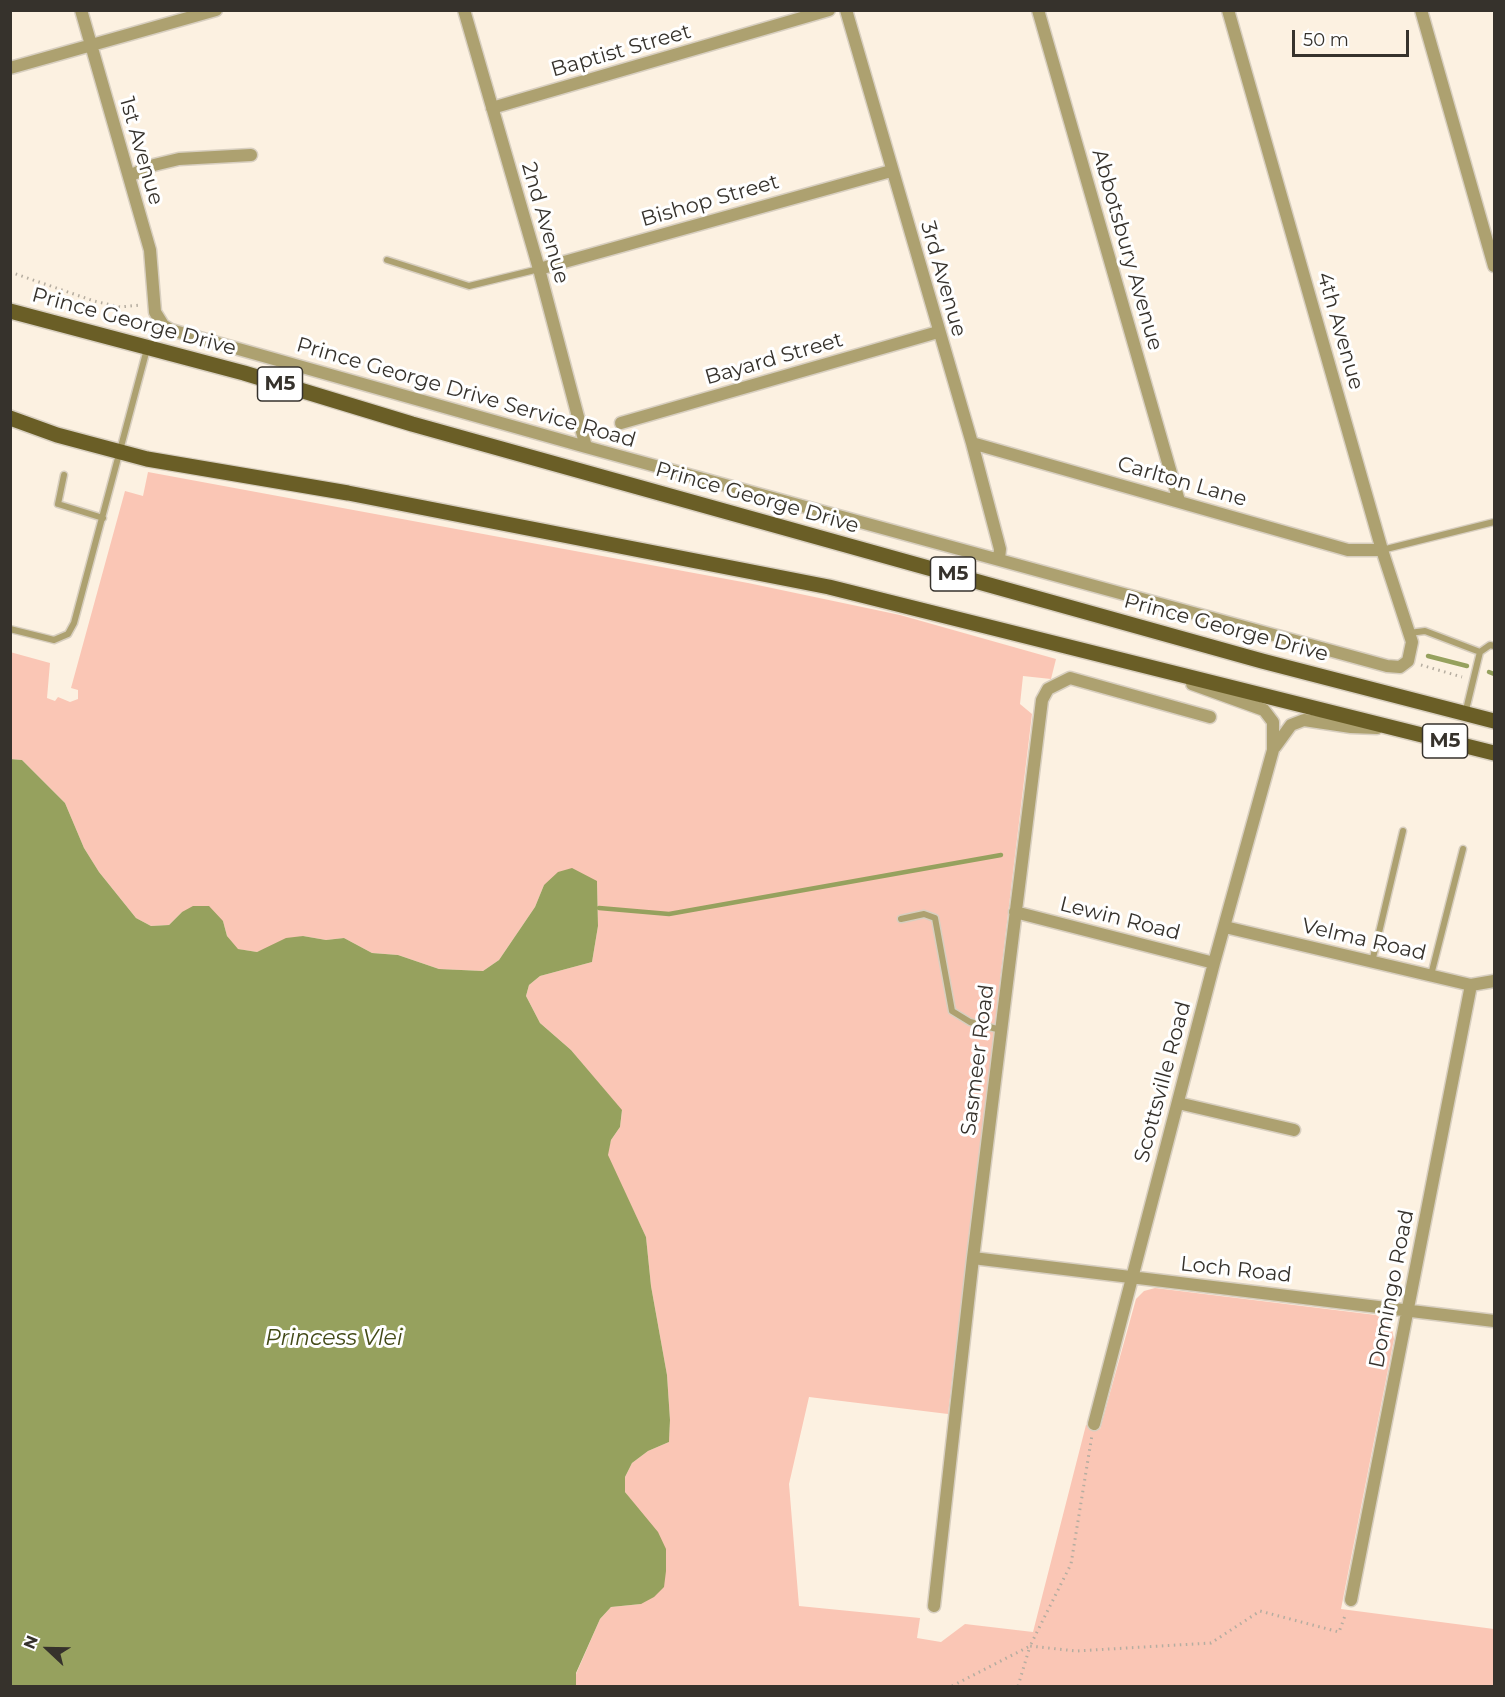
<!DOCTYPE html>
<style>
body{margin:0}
#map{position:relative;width:1505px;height:1697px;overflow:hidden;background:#fcf1e1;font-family:Montserrat,sans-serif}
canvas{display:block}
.frame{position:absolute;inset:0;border:12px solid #36322c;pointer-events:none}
.north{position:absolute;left:18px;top:1619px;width:60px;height:60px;-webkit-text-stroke:4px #fff;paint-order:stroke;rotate:292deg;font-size:16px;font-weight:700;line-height:24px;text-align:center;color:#36322c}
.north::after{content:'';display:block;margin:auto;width:21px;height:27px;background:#36322c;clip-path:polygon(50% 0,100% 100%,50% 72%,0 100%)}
.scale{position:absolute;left:1292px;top:30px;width:117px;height:27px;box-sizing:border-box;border:3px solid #36322c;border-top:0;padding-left:8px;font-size:18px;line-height:21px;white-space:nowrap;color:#36322c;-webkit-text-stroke:4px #fff;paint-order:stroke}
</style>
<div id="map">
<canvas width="1505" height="1697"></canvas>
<div class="frame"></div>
<div class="north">N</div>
<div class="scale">50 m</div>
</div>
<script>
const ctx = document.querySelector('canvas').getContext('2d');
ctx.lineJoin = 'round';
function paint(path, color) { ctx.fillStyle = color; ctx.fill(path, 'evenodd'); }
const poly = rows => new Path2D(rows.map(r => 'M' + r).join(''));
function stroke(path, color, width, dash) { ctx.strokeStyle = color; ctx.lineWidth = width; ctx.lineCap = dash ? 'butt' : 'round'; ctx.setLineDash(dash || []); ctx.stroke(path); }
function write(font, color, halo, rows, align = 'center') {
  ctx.font = font + ' Montserrat,sans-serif'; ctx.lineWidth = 6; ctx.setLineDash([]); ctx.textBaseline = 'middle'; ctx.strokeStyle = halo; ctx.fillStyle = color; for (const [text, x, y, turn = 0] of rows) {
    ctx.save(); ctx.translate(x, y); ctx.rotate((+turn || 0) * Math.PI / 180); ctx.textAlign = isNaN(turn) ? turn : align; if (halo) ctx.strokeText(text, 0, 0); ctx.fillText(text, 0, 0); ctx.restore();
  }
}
const green = poly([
 [148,472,748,583,900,615,1056,659,1051,679,1023,676,1020,704,1032,714,948,1414,809,1397,789,1484,799,1606,920,1618,917,1638,941,1642,965,1624,1033,1632,1086,1425,1100,1429,1136,1299,1144,1291,1155,1288,1376,1315,1391,1325,1394,1339,1341,1609,1494,1629,1494,1686,576,1686,576,1674,600,1619,611,1607,641,1604,635,1505,625,1492,625,1477,632,1463,648,1451,669,1442,670,1420,667,1375,651,1286,646,1237,607,1155,611,1140,620,1127,622,1111,571,1050,540,1023,526,996,529,985,540,976,592,962,598,926,597,881,544,885,535,907,499,960,483,971,439,969,398,955,372,953,344,938,326,940,303,936,257,952,237,949,227,936,223,921,182,912,169,925,151,926,136,918,99,872,84,848,65,803,22,760,11,759,10,652,50,663,47,698,55,701,58,697,70,702,78,699,78,690,71,688,125,491,143,496]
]);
const water = poly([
 [10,759,22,760,65,803,84,848,99,872,136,918,151,926,169,925,182,912,193,906,209,906,223,921,227,936,238,949,257,952,286,938,303,936,326,940,344,938,372,953,398,955,439,969,483,971,499,960,535,907,544,885,558,872,572,868,597,881,598,926,592,962,540,976,529,985,526,996,540,1023,571,1050,622,1110,620,1127,611,1140,608,1155,646,1237,651,1286,667,1375,670,1420,669,1442,648,1451,632,1463,625,1477,625,1492,658,1532,666,1549,666,1571,664,1587,654,1597,641,1604,611,1607,600,1619,576,1673,576,1686,11,1686]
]);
const stream = poly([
 [1428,656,1467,666],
 [1489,672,1494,674],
 [599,908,669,914,1001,855]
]);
const path = poly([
 [10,272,94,301,120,307,141,305],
 [1421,665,1462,677],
 [952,1686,1030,1646,1071,1564,1092,1435],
 [1018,1686,1030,1646,1076,1651,1211,1643,1260,1611,1339,1632,1346,1613]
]);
const service = poly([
 [387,260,469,286,539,269],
 [64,475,58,504,103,518],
 [1382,550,1494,522],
 [10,629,54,640,68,634,74,623,147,349],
 [1409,633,1425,631,1480,652],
 [1465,714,1480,652,1490,645,1494,646],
 [901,919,924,914,935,918,952,1011,970,1022,1001,1030],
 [1372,962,1403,831],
 [1431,975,1463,849]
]);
const minor = poly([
 [81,10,150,250,155,312,163,325,171,330,586,447,1387,666,1400,667,1408,661,1412,642,1382,550,1228,10],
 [464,10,539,269,586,447],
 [846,10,972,443,1000,549,999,559],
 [1038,10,1179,501],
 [1421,10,1494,266],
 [10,68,216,10],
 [492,108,829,10],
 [129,176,154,165,179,159,251,155],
 [539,269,891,171],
 [621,423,938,332],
 [972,443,1348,550,1382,550],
 [1275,747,1291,725,1304,720,1351,727,1377,728],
 [1015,912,1214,963],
 [1225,927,1471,985,1494,981],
 [1178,1103,1294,1130],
 [973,1258,1494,1321],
 [1094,1424,1214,963,1273,750,1273,722,1264,710,1192,684],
 [1351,1600,1471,985],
 [934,1606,973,1258,1042,700,1048,689,1070,678,1210,717]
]);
const primary = poly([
 [10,311,244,373,412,424,1262,661,1494,721],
 [10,418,57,435,147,459,348,493,829,587,1494,753]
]);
const shields = [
 [280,384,45],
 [953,574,45],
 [1445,741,45]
];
const shieldNames = [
 ["M5",280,384],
 ["M5",953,574],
 ["M5",1445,741]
];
const streetNames = [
 ["Baptist Street",621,51,-16],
 ["1st Avenue",141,151,74],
 ["Bishop Street",710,201,-16],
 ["2nd Avenue",545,223,74],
 ["Abbotsbury Avenue",1127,250,74],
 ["3rd Avenue",943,279,74],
 ["Prince George Drive",134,322,15],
 ["4th Avenue",1340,331,74],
 ["Bayard Street",774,359,-16],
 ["Prince George Drive Service Road",466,393,16],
 ["Carlton Lane",1182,482,16],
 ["Prince George Drive",757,498,16],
 ["Prince George Drive",1226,628,15],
 ["Lewin Road",1120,919,14],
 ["Velma Road",1364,940,13],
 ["Sasmeer Road",978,1060,-83],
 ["Scottsville Road",1163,1082,-75],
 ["Loch Road",1236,1270,6],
 ["Domingo Road",1392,1289,-79]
];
const waterNames = [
 ["Princess Vlei",334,1339]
];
paint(green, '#fac6b5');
paint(water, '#96a15e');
stroke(stream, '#96a15e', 4.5);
stroke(service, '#d8cfc0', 9);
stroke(minor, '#d8cfc0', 15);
stroke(primary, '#d8cfc0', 18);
stroke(path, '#b5ada0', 3, [1.5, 4.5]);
stroke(service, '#ada170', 6);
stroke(minor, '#ada170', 12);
stroke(primary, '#6a5e26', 15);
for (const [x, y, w] of shields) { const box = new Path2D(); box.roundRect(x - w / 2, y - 17, w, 34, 4.5); ctx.fillStyle = '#fff'; ctx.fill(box); stroke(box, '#36322c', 1.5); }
write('bold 20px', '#36322c', null, shieldNames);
write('21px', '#36322c', '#fff', streetNames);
write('italic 22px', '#434a17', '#fff', waterNames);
</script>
